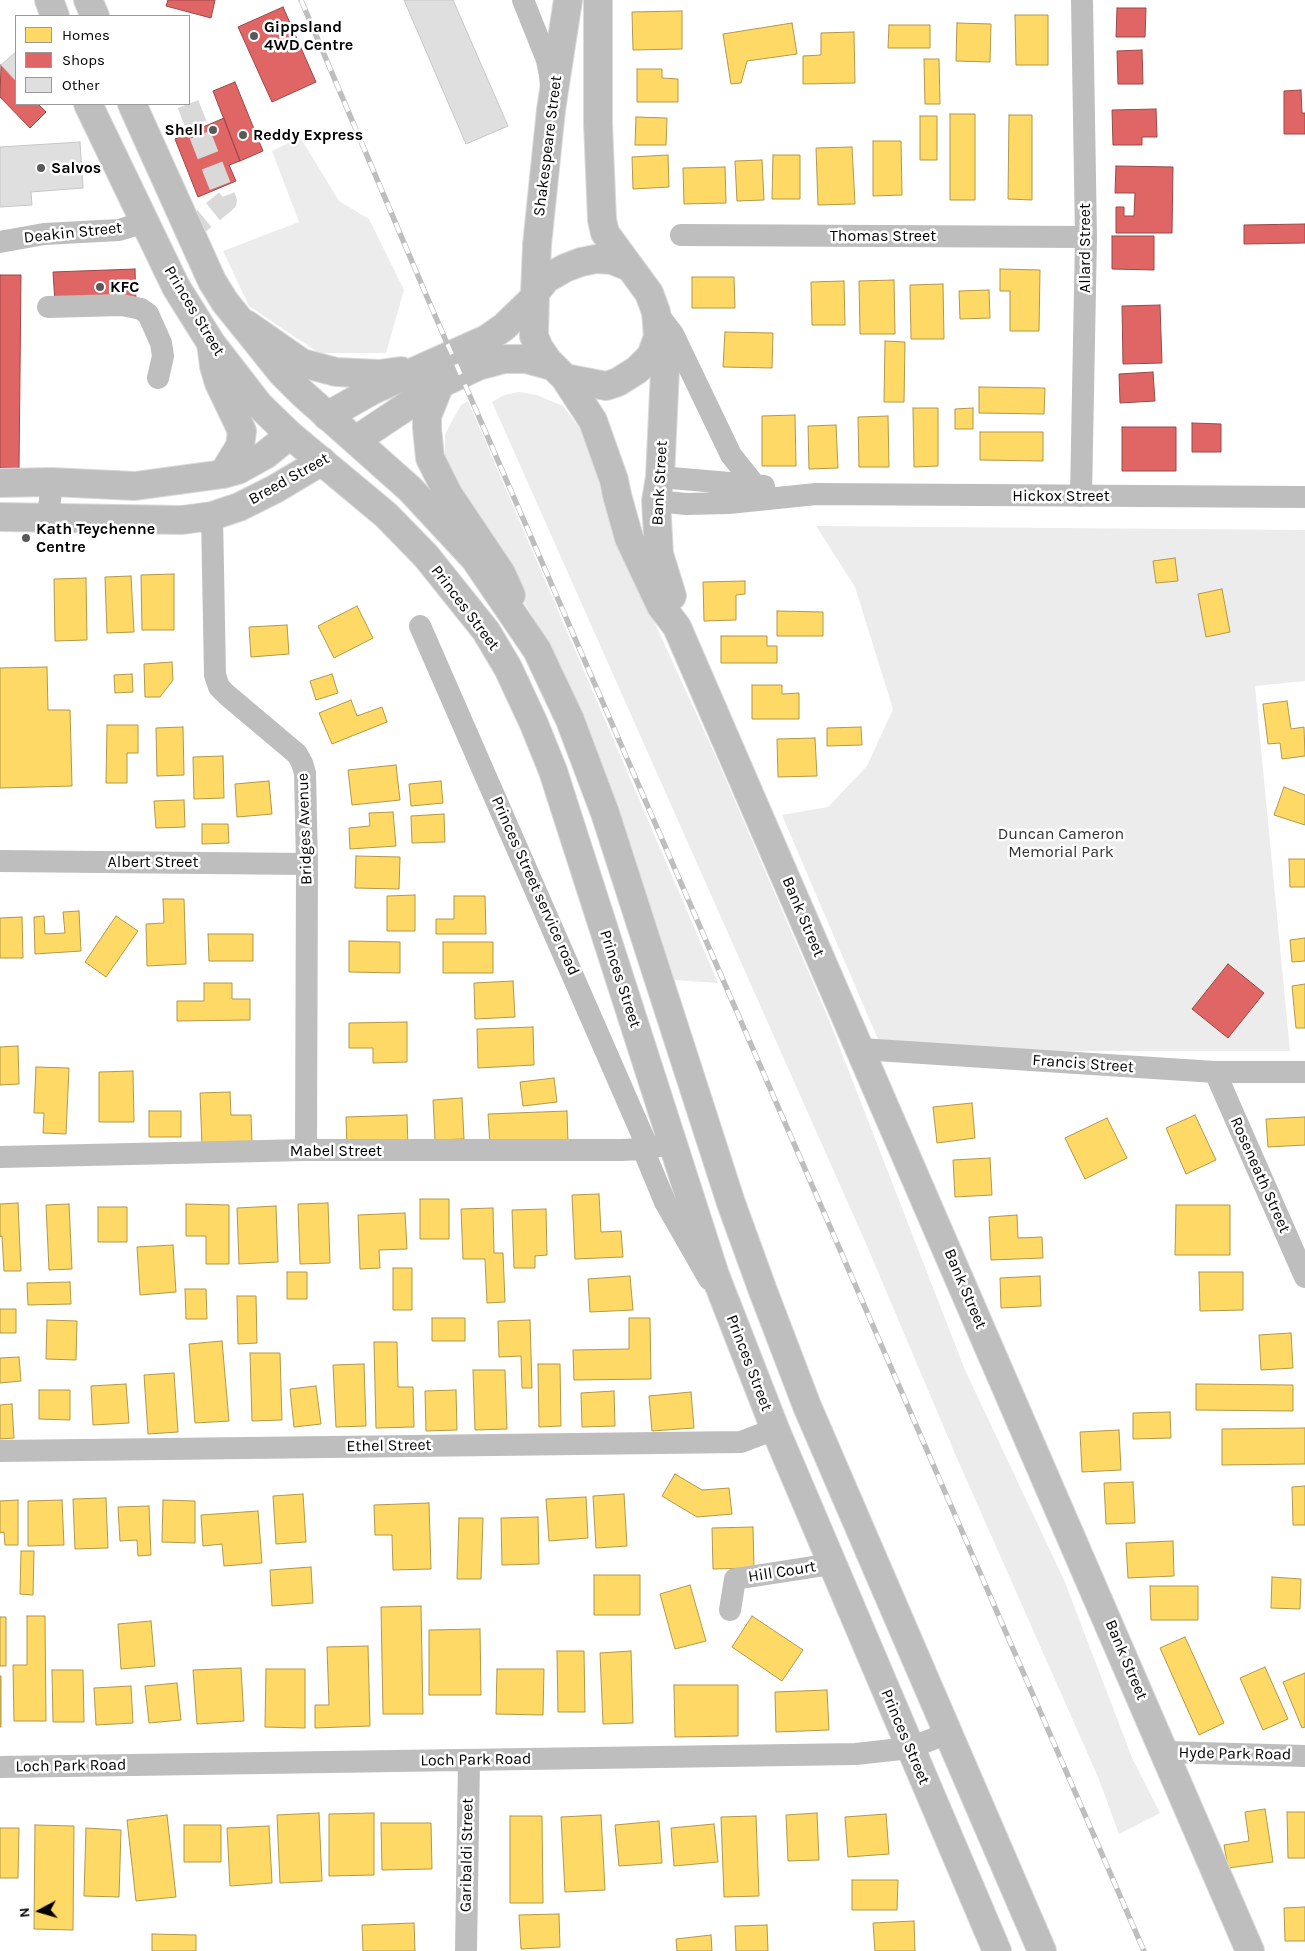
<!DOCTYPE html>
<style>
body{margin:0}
#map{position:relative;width:1305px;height:1951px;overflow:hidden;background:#fff;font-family:Karla,sans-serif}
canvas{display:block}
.legend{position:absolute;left:15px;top:15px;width:175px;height:90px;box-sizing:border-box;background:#fff;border:1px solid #999;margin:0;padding:6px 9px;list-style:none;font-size:15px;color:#000}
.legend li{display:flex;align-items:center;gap:10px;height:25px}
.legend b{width:25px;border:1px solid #999}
.north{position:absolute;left:15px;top:1886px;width:50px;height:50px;-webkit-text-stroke:4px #fff;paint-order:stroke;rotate:264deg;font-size:14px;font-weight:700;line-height:20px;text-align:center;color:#000}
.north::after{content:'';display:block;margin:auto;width:18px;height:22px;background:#000;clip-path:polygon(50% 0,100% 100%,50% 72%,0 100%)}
</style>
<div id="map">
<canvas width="1305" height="1951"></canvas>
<ul class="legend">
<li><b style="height:14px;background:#ffd966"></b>Homes</li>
<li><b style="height:14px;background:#e06666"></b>Shops</li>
<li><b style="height:14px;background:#dfdfdf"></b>Other</li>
</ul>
<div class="north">N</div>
</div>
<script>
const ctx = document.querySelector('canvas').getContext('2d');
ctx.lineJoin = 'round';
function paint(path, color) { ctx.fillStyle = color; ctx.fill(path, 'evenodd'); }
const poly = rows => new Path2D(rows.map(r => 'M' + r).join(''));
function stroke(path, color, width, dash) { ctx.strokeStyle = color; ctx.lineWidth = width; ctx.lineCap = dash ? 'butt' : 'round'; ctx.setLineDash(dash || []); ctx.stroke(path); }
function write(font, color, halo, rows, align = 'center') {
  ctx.font = font + ' Karla,sans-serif'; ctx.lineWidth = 5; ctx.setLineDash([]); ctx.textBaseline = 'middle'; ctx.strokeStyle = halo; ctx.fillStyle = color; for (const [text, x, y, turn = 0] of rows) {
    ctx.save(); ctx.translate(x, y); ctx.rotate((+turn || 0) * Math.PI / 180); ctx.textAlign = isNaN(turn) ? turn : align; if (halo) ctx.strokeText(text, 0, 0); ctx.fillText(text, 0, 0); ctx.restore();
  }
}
const green = poly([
 [300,137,339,201,369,219,404,290,386,353,319,353,249,306,223,251,299,222,272,151],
 [519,392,537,395,563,406,579,427,593,456,606,508,621,549,716,757,827,1015,965,1370,1064,1580,1133,1760,1160,1813,1119,1834,1098,1777,956,1456,864,1239,492,402,504,395],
 [468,401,718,983,674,980,595,747,553,652,452,480,445,457,445,434,461,405],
 [816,526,1305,530,1305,681,1255,686,1290,1051,883,1051,782,815,828,807,867,766,893,709,855,587]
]);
const homes = poly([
 [682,11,682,49,633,50,632,12,682,11],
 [1015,15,1048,15,1048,65,1016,65,1015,15],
 [792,23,797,54,747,61,741,83,731,84,723,34,792,23],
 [957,23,991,24,990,62,956,61,957,23],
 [889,25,930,25,930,48,888,48,889,25],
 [854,32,855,83,803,84,803,56,821,55,821,33,854,32],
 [924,59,939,59,940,104,925,104,924,59],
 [637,69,662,69,662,78,678,79,678,102,637,102,637,69],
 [950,114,975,114,975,200,950,200,950,114],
 [1009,115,1032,115,1032,200,1008,199,1009,115],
 [920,116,937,116,937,160,920,160,920,116],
 [636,117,667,118,666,145,635,145,636,117],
 [873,141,901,141,902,195,873,196,873,141],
 [852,147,855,204,818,205,816,148,852,147],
 [668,155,669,187,633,189,632,157,668,155],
 [773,155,800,155,800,199,772,199,773,155],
 [762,160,764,200,737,201,735,161,762,160],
 [725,167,726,203,684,204,683,168,725,167],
 [1000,269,1040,270,1039,331,1010,331,1010,291,1000,291,1000,269],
 [692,277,734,277,735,308,692,308,692,277],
 [894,280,895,334,860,334,859,281,894,280],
 [844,281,845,325,812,325,811,282,844,281],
 [943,284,944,339,911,339,910,285,943,284],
 [989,290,990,318,960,319,959,291,989,290],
 [725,332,773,333,772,368,723,367,725,332],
 [885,341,905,342,904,402,884,402,885,341],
 [979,387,1045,388,1044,414,979,413,979,387],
 [913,408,938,408,938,466,914,467,913,408],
 [973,408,973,429,955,429,955,409,973,408],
 [795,415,796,466,762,466,762,416,795,415],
 [888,416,889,467,859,467,858,417,888,416],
 [836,425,838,468,809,469,808,426,836,425],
 [980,432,1043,432,1043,461,980,460,980,432],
 [1175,558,1178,581,1156,583,1153,561,1175,558],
 [174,574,174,630,142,630,141,575,174,574],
 [131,576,134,632,107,633,105,577,131,576],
 [86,578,87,640,55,641,54,579,86,578],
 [745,581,745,594,736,595,736,620,704,621,703,582,745,581],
 [1222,589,1230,632,1206,637,1198,594,1222,589],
 [357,606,373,638,334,658,318,626,357,606],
 [777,611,823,612,823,636,777,636,777,611],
 [287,625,289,654,251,657,249,627,287,625],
 [721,636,767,636,767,646,777,646,777,663,721,663,721,636],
 [172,662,173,680,160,697,145,697,144,664,172,662],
 [47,667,48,710,70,710,72,786,0,788,0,668,47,667],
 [132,674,133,692,115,693,114,675,132,674],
 [332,674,338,693,316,700,310,681,332,674],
 [752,685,782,685,782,694,799,693,799,719,752,719,752,685],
 [351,700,357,716,382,707,387,722,332,744,319,713,351,700],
 [1287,701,1291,729,1304,727,1305,756,1282,759,1280,743,1268,744,1263,704,1287,701],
 [107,725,138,725,138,753,127,753,127,783,106,783,107,725],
 [183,727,184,775,157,776,156,728,183,727],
 [861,727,862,745,827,746,827,728,861,727],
 [815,738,817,776,778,777,777,739,815,738],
 [223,756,224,798,194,799,193,757,223,756],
 [396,765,400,800,352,805,348,770,396,765],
 [269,781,272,814,237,817,235,784,269,781],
 [441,781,443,803,411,806,409,784,441,781],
 [1284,787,1305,795,1305,825,1274,815,1284,787],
 [184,800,185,827,156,828,154,801,184,800],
 [393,812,396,846,350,849,349,828,370,826,369,813,393,812],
 [444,814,445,842,412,843,411,816,444,814],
 [202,824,228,824,229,843,202,844,202,824],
 [356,856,400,857,399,889,355,888,356,856],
 [1289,859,1305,859,1305,887,1290,887,1289,859],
 [415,895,415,931,387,931,387,896,415,895],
 [454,896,485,896,486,934,436,934,436,919,454,919,454,896],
 [163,899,184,899,186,964,147,966,146,924,164,923,163,899],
 [79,911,81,951,35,954,34,917,44,916,45,934,65,933,63,912,79,911],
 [116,916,138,931,106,977,85,962,116,916],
 [22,917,23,958,0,958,0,918,22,917],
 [208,934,253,934,253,961,209,961,208,934],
 [1305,938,1305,961,1292,962,1290,940,1305,938],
 [349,941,400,942,400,973,349,972,349,941],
 [443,942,493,942,493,973,443,973,443,942],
 [513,981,515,1017,475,1019,474,983,513,981],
 [204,983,232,983,232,999,250,999,250,1020,177,1021,177,1001,204,1001,204,983],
 [1305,984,1305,1028,1296,1028,1292,986,1305,984],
 [407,1022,407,1062,373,1063,373,1048,349,1048,349,1023,407,1022],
 [533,1027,534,1065,478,1068,477,1029,533,1027],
 [18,1046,19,1084,0,1085,0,1047,18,1046],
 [36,1067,69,1068,66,1134,43,1133,44,1113,34,1113,36,1067],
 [133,1071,134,1122,99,1122,99,1072,133,1071],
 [554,1078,557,1102,523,1106,520,1082,554,1078],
 [230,1092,231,1115,251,1115,252,1144,202,1146,200,1093,230,1092],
 [462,1098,464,1139,435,1140,433,1100,462,1098],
 [972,1103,975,1138,937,1143,933,1107,972,1103],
 [149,1111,181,1111,181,1137,149,1137,149,1111],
 [567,1111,568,1142,490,1145,488,1114,567,1111],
 [407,1115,408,1147,347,1149,346,1117,407,1115],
 [1195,1115,1216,1160,1186,1174,1166,1128,1195,1115],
 [1305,1117,1305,1145,1268,1147,1266,1119,1305,1117],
 [1107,1118,1127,1158,1085,1179,1065,1138,1107,1118],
 [990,1158,992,1195,955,1197,953,1160,990,1158],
 [599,1194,601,1232,621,1231,623,1257,575,1259,572,1195,599,1194],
 [420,1199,449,1199,449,1239,420,1239,420,1199],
 [18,1203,21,1271,4,1271,2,1236,0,1237,0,1204,18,1203],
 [328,1203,330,1263,300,1264,298,1204,328,1203],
 [69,1204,72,1269,49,1270,46,1205,69,1204],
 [186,1204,229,1205,229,1264,206,1264,206,1236,186,1236,186,1204],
 [1176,1205,1230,1205,1230,1255,1175,1255,1176,1205],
 [276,1206,278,1262,239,1264,237,1208,276,1206],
 [98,1207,127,1207,127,1242,98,1242,98,1207],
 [493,1208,494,1253,503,1253,505,1302,487,1303,485,1259,463,1259,461,1209,493,1208],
 [546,1209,547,1255,535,1256,535,1268,514,1268,512,1210,546,1209],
 [405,1213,407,1249,379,1250,380,1268,360,1269,358,1215,405,1213],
 [1017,1215,1018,1238,1042,1237,1043,1258,991,1260,989,1217,1017,1215],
 [173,1245,176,1292,140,1295,137,1247,173,1245],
 [393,1268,412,1268,412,1310,393,1310,393,1268],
 [287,1272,307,1272,307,1299,287,1299,287,1272],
 [1199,1272,1243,1272,1243,1310,1200,1311,1199,1272],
 [630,1276,633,1310,590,1312,588,1279,630,1276],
 [1040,1276,1041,1306,1001,1308,1000,1278,1040,1276],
 [70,1282,71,1304,28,1305,27,1283,70,1282],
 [185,1289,206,1289,207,1319,186,1319,185,1289],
 [237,1296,256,1296,257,1343,238,1344,237,1296],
 [0,1309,16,1309,16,1333,0,1333,0,1309],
 [432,1318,465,1318,465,1341,432,1341,432,1318],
 [629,1318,650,1318,651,1379,574,1380,573,1350,629,1349,629,1318],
 [47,1320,77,1321,76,1360,46,1359,47,1320],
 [530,1320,532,1388,522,1388,521,1356,499,1357,498,1321,530,1320],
 [1291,1333,1293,1368,1261,1370,1259,1335,1291,1333],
 [222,1341,229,1421,195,1423,189,1344,222,1341],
 [374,1342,397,1342,398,1387,413,1387,414,1427,376,1428,374,1342],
 [250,1353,280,1353,282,1420,252,1421,250,1353],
 [19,1357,21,1381,0,1383,0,1358,19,1357],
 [364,1364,366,1426,336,1427,333,1365,364,1364],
 [538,1364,560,1364,561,1426,539,1427,538,1364],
 [473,1370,505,1370,507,1429,475,1430,473,1370],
 [174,1373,178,1432,148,1434,144,1375,174,1373],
 [126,1384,129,1423,93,1425,91,1386,126,1384],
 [1196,1384,1293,1385,1293,1411,1196,1410,1196,1384],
 [316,1386,321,1424,294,1427,290,1389,316,1386],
 [39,1390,70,1390,70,1420,39,1419,39,1390],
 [456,1390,457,1430,426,1431,425,1391,456,1390],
 [614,1391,615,1426,582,1427,581,1393,614,1391],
 [691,1392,694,1428,652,1431,649,1396,691,1392],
 [12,1404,14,1438,0,1439,0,1405,12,1404],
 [1170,1412,1171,1438,1133,1439,1133,1413,1170,1412],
 [1305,1428,1305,1464,1222,1465,1222,1429,1305,1428],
 [1119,1430,1121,1470,1082,1472,1080,1432,1119,1430],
 [675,1474,702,1490,729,1488,732,1514,697,1517,662,1496,675,1474],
 [1133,1482,1135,1523,1106,1524,1104,1483,1133,1482],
 [1305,1486,1305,1525,1293,1525,1292,1487,1305,1486],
 [303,1494,306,1542,276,1544,273,1496,303,1494],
 [624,1494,627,1546,596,1548,593,1496,624,1494],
 [586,1497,588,1538,549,1541,546,1499,586,1497],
 [106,1498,108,1548,75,1549,73,1499,106,1498],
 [18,1500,18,1545,5,1545,4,1532,0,1533,0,1501,18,1500],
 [62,1500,64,1545,28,1546,28,1501,62,1500],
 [163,1500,195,1501,195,1543,162,1542,163,1500],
 [429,1503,431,1569,393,1570,392,1535,375,1535,374,1505,429,1503],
 [149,1506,151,1555,138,1556,137,1540,120,1541,118,1507,149,1506],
 [258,1511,262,1563,224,1566,222,1544,203,1546,201,1515,258,1511],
 [538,1517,539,1564,502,1565,501,1518,538,1517],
 [459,1518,483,1518,481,1579,457,1579,459,1518],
 [753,1527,754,1568,713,1569,712,1528,753,1527],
 [1173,1541,1174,1576,1128,1578,1126,1543,1173,1541],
 [21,1551,34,1551,33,1595,20,1594,21,1551],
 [311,1567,313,1603,272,1606,270,1570,311,1567],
 [594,1575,640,1575,640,1615,594,1615,594,1575],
 [1272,1577,1301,1579,1300,1609,1271,1608,1272,1577],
 [690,1585,706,1641,675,1649,660,1594,690,1585],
 [1150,1586,1198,1586,1198,1620,1151,1620,1150,1586],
 [421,1606,423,1714,383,1714,381,1607,421,1606],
 [27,1616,45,1616,46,1721,14,1721,13,1665,27,1665,27,1616],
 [752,1616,803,1650,782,1681,732,1647,752,1616],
 [0,1617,6,1617,6,1666,0,1666,0,1617],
 [151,1621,155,1666,121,1669,118,1624,151,1621],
 [480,1629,481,1695,429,1695,429,1630,480,1629],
 [1185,1637,1224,1723,1199,1735,1160,1648,1185,1637],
 [368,1646,370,1726,315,1728,315,1705,329,1705,327,1647,368,1646],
 [557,1651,584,1651,585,1712,558,1712,557,1651],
 [631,1651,633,1723,603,1724,600,1653,631,1651],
 [1265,1667,1288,1719,1263,1730,1240,1678,1265,1667],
 [241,1668,244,1721,197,1724,193,1670,241,1668],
 [266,1669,305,1669,305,1728,265,1727,266,1669],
 [497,1669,544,1669,543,1715,496,1714,497,1669],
 [52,1670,83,1670,84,1722,53,1722,52,1670],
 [1305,1673,1305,1727,1302,1728,1283,1682,1305,1673],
 [0,1676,1,1676,1,1727,0,1727,0,1676],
 [177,1683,181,1720,149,1723,145,1686,177,1683],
 [674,1685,738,1685,738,1736,675,1737,674,1685],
 [131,1686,133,1723,96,1725,94,1688,131,1686],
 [827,1690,829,1730,776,1732,775,1692,827,1690],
 [1265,1809,1273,1862,1228,1868,1224,1845,1249,1841,1245,1812,1265,1809],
 [1287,1812,1305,1812,1305,1858,1288,1858,1287,1812],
 [319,1813,322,1881,280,1883,277,1815,319,1813],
 [374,1813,374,1875,329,1876,329,1814,374,1813],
 [817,1813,819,1860,788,1861,786,1815,817,1813],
 [886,1814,889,1854,848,1857,845,1817,886,1814],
 [167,1815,176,1897,136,1901,127,1820,167,1815],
 [601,1815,605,1890,565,1892,561,1817,601,1815],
 [510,1816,542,1816,543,1903,510,1903,510,1816],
 [756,1816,759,1896,724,1897,721,1817,756,1816],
 [659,1821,662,1863,619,1866,615,1825,659,1821],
 [381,1823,431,1823,432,1869,382,1870,381,1823],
 [714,1824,718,1862,674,1866,671,1828,714,1824],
 [35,1825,74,1826,73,1930,34,1929,35,1825],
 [184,1825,221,1825,221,1862,184,1862,184,1825],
 [269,1826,272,1883,230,1886,227,1828,269,1826],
 [0,1828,19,1828,18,1878,0,1878,0,1828],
 [86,1828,121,1830,119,1897,84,1896,86,1828],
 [852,1880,898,1880,897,1910,852,1910,852,1880],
 [1305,1907,1305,1941,1285,1941,1284,1908,1305,1907],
 [559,1914,560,1947,521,1949,519,1915,559,1914],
 [914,1921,915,1951,875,1951,873,1923,914,1921],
 [414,1923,415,1951,363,1951,362,1925,414,1923],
 [767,1925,768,1951,736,1951,735,1926,767,1925],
 [152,1934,196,1935,196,1951,152,1951,152,1934],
 [711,1935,712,1951,677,1951,676,1939,711,1935]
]);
const shops = poly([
 [168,0,215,0,211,18,166,6,168,0],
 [283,7,316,82,272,102,238,27,283,7],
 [1117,8,1146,8,1145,37,1116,37,1117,8],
 [1142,50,1143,84,1118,84,1117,51,1142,50],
 [1,65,16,81,16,104,38,104,46,112,30,128,0,97,1,65],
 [235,82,263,151,240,161,213,91,235,82],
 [1301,90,1302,113,1305,113,1305,134,1284,134,1284,91,1301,90],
 [1156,109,1157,137,1142,137,1142,145,1113,145,1112,110,1156,109],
 [224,118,240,161,229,165,236,181,198,197,175,139,224,118],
 [1116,166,1173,167,1172,233,1116,233,1116,207,1124,207,1124,216,1134,216,1135,193,1115,193,1116,166],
 [1305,224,1305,243,1244,244,1244,225,1305,224],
 [1112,236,1154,236,1154,270,1112,269,1112,236],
 [135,269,136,300,55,303,53,272,135,269],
 [0,275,21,275,19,469,0,468,0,275],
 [1160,305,1162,363,1123,364,1122,306,1160,305],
 [1153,372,1155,401,1120,403,1119,374,1153,372],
 [1192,423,1221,424,1221,452,1192,452,1192,423],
 [1122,427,1176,427,1176,471,1122,471,1122,427],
 [1228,964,1264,993,1228,1038,1192,1009,1228,964]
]);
const building = poly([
 [404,0,453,0,508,126,466,144,404,0],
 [16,52,16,81,1,65,16,52],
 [80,142,83,188,31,192,32,205,0,207,0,147,80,142]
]);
const minorTunnel = poly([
 [188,104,226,201,189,231]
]);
const minor = poly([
 [523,0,547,60,550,75,551,86],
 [681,235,1086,237],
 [0,242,44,234,119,230,145,222],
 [48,307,122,305,141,309,148,314,161,343,163,356,158,378],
 [656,312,673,334,731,455,754,484],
 [660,477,764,486],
 [1081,496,1086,237,1082,0],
 [656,501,686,504,729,503,816,494,1305,497],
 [212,516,215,675,219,687,227,695,297,754,302,763,305,773,307,864,306,1150],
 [48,517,52,482],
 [420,626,648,1148],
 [0,861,307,864],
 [861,1049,1215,1072,1305,1072],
 [1215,1072,1305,1277],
 [643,1149,665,1202,709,1279],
 [0,1157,306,1150,621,1150,643,1149,672,1144],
 [0,1451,741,1442,775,1429],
 [730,1610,735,1579,832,1564],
 [1166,1752,1305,1756],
 [0,1767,856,1754,910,1748,948,1733],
 [466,1951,469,1760]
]);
const major = poly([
 [598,0,598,123,602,220,605,233,649,293,656,312,658,337,651,356,637,370,618,382,606,386,565,378,548,361,539,348,534,336,535,293,546,279,565,268,581,262,596,259,612,260,629,267],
 [535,293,537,245,551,110,568,0],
 [246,324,302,363,336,372,379,374,401,371],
 [658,337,665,370,660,477,656,501,659,554,672,596],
 [211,343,214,366,219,383,242,431,240,446,223,474],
 [565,378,593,421,614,480,617,495,629,538,661,606,677,627,1250,1951],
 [440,384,427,416,427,428,430,458,448,494,501,573,511,595],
 [327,416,373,390,487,339,504,327,534,298],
 [356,440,440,384,478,366,504,359,526,359,552,366],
 [0,483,52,482,135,486,223,474,238,470,265,455,290,435],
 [0,517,182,520,212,516,239,507,275,489,322,461]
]);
const highway = poly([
 [49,0,55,16],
 [88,0,95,16],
 [88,104,176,287,211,343,259,405,290,435,386,515,426,556,486,631,508,668,534,724,553,771,715,1275,775,1429,997,1951],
 [132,104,212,281,225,302,282,373,302,393,410,489,475,559,537,650,570,720,605,813,731,1203,763,1291,807,1406,1042,1951]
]);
const rail = poly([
 [301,0,427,297,1144,1951]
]);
const markers = [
 [254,36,5,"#595959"],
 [213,130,5,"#595959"],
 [243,135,5,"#595959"],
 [41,168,5,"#595959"],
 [100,287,5,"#595959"],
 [26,538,5,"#595959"]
];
const poiNames = [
 ["Gippsland",264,27],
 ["4WD Centre",264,45],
 ["Shell",203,130,"right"],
 ["Reddy Express",253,135],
 ["Salvos",51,168],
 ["KFC",110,287],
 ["Kath Teychenne",36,529],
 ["Centre",36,547]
];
const streetNames = [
 ["Shakespeare Street",548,146,-83],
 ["Deakin Street",73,233,-6],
 ["Thomas Street",883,236],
 ["Allard Street",1085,248,-90],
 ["Princes Street",194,311,59],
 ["Breed Street",289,479,-29],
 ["Bank Street",660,483,-87],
 ["Hickox Street",1061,496],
 ["Princes Street",465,608,53],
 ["Bridges Avenue",305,829,-92],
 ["Albert Street",153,862],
 ["Princes Street service road",535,886,66],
 ["Bank Street",803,917,67],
 ["Princes Street",620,979,72],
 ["Francis Street",1083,1064,4],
 ["Mabel Street",336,1151],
 ["Roseneath Street",1260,1175,66],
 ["Bank Street",965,1289,67],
 ["Princes Street",749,1363,69],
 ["Ethel Street",389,1446,-1],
 ["Hill Court",782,1572,-9],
 ["Bank Street",1126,1660,67],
 ["Princes Street",905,1737,67],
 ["Hyde Park Road",1235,1754,1],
 ["Loch Park Road",476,1760,-1],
 ["Loch Park Road",71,1766,-1],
 ["Garibaldi Street",467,1855,-89]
];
const parkNames = [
 ["Duncan Cameron",1061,834],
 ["Memorial Park",1061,852]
];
paint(green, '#ececec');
paint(homes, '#ffd966');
stroke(homes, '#b29847', 1);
paint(shops, '#e06666');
stroke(shops, '#9d4747', 1);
paint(building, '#dfdfdf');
stroke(building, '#c7c7c7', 1);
stroke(minorTunnel, '#d9d9d9', 22, [22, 11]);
stroke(major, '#dbdbdb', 30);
stroke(highway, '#dbdbdb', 30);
stroke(minor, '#bebebe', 22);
stroke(major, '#bebebe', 28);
stroke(highway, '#bebebe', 28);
stroke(rail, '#bebebe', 5.5);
stroke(rail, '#fff', 4, [11]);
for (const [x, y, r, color] of markers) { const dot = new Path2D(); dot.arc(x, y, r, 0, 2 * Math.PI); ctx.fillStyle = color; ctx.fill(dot); stroke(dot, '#fff', 2); }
write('bold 16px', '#000', '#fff', poiNames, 'left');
write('16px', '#000', '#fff', streetNames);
write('16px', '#333', '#fff', parkNames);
</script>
